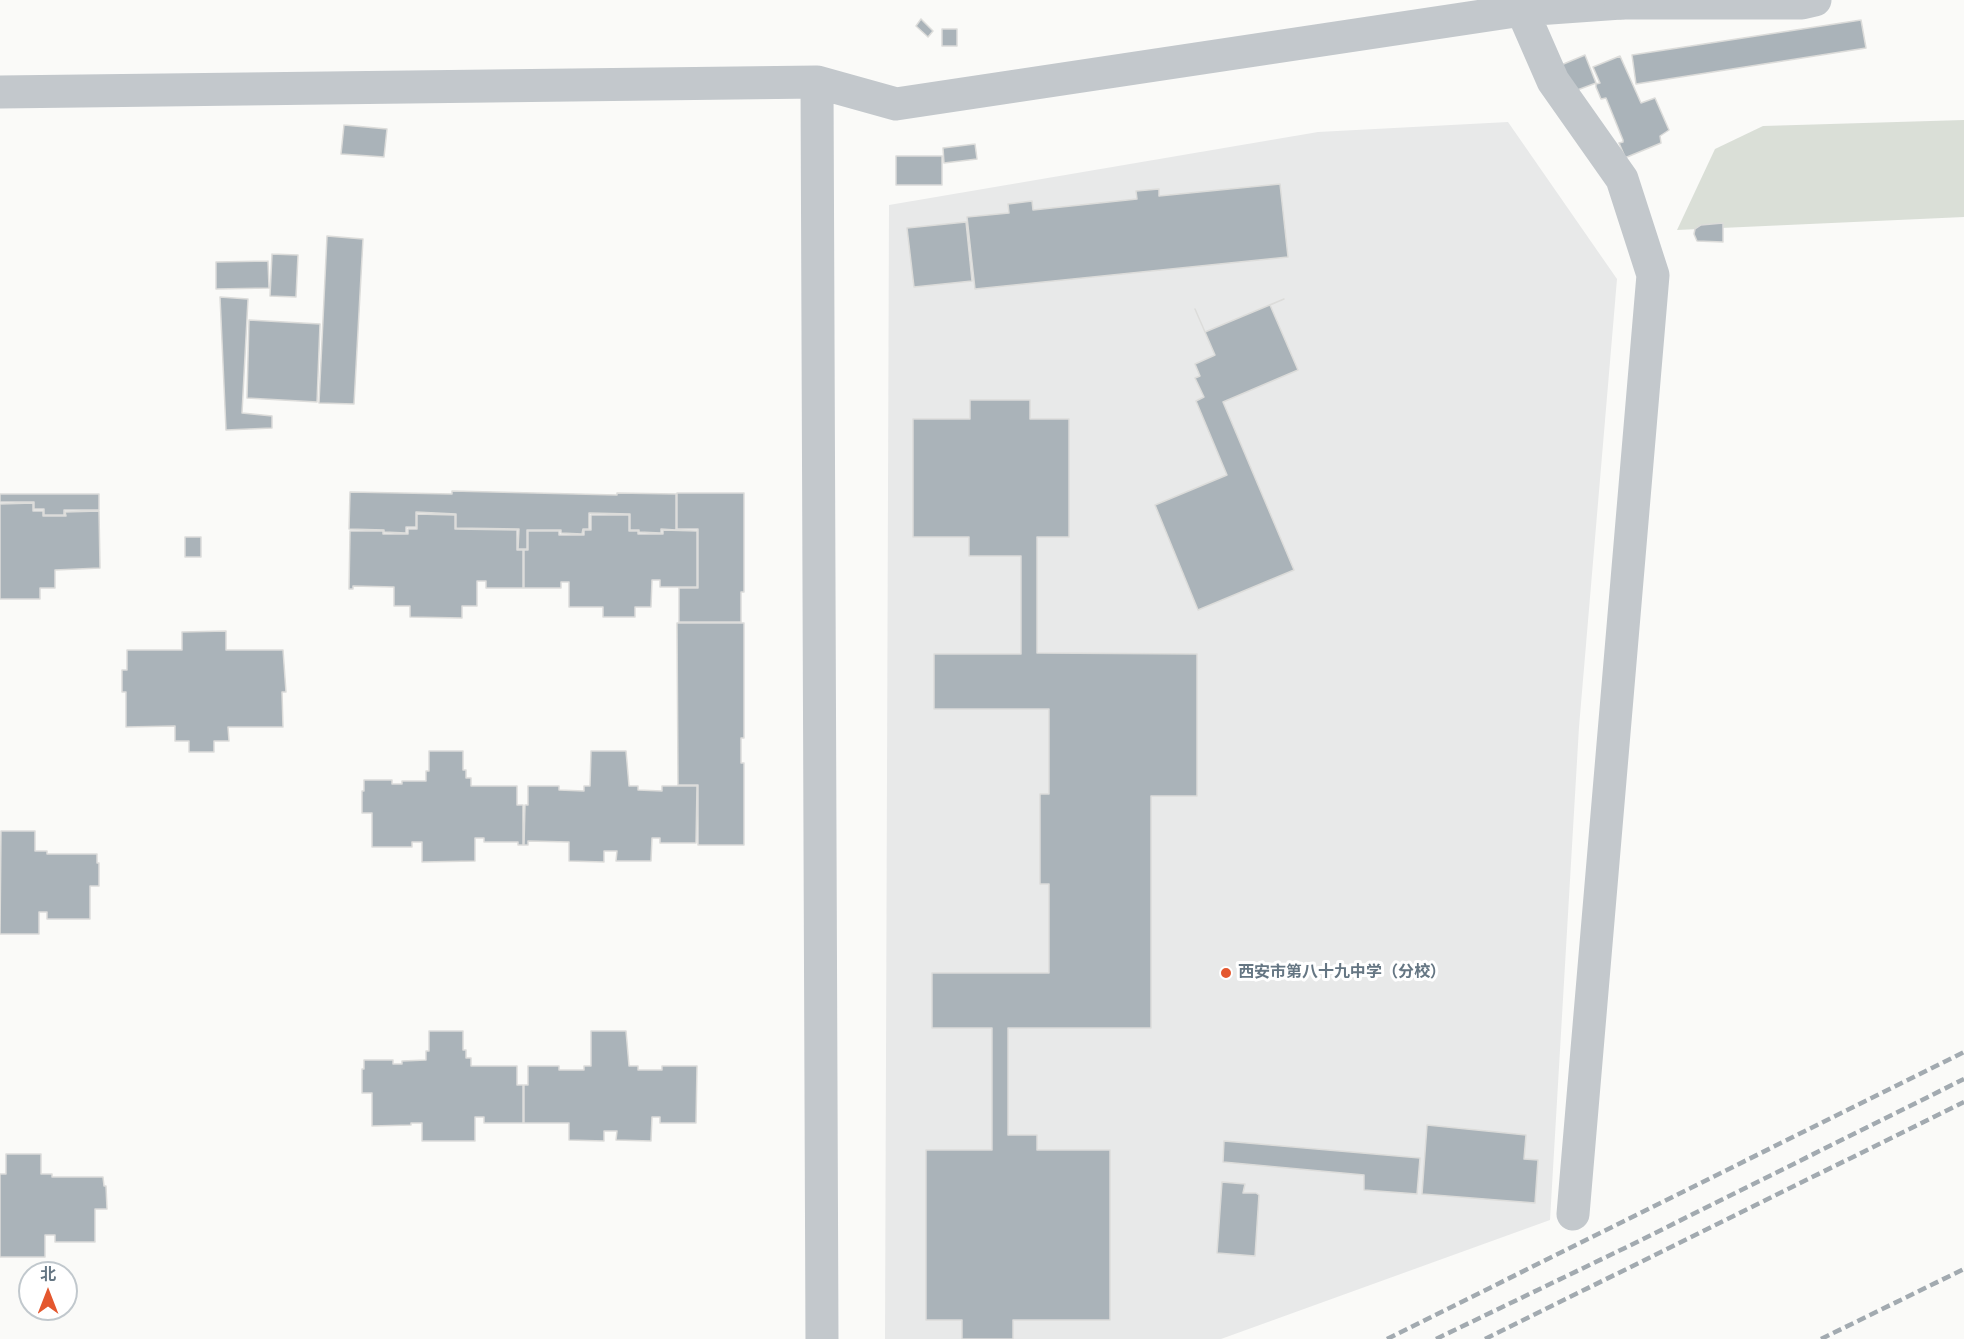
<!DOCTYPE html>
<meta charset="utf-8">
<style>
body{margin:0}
#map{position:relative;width:1964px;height:1339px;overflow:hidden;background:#fafaf8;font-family:Roboto,"Noto Sans SC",sans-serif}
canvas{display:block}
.north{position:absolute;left:18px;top:1261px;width:60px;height:60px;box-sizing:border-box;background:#fff;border:2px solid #c1c8cd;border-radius:50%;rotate:0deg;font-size:16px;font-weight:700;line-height:24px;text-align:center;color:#657683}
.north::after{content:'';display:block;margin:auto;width:21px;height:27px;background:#e4572e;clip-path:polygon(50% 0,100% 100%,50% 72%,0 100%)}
</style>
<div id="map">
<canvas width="1964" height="1339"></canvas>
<div class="north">北</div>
</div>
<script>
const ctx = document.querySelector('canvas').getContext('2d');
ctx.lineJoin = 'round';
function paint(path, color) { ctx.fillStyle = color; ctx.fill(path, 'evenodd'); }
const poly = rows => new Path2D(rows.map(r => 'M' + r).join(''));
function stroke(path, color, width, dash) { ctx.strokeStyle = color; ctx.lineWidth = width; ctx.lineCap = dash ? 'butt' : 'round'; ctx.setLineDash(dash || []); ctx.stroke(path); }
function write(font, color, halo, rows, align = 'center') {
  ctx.font = font + ' Roboto,"Noto Sans SC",sans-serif'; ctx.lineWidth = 6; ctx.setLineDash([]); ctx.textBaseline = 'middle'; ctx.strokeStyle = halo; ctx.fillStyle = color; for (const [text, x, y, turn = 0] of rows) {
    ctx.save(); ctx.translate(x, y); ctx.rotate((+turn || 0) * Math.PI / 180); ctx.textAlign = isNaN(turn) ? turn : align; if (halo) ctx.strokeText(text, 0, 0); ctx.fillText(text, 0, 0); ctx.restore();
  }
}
const built = poly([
 [1508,122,1617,279,1579,727,1550,1220,1221,1339,885,1339,889,205,1318,132]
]);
const green = poly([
 [1964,120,1964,217,1677,230,1715,149,1763,126]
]);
const building = poly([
 [921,19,933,31,928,37,916,26,921,19],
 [1861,20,1866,48,1636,84,1632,55,1861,20],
 [942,29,957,29,957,46,942,46,942,29],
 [1585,55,1596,83,1564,95,1554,68,1585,55],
 [1620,56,1641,103,1655,98,1669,130,1660,136,1661,143,1627,157,1625,157,1619,143,1623,142,1623,140,1606,98,1601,99,1596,87,1596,84,1600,83,1593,67,1620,56],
 [344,125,387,129,384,157,341,154,344,125],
 [975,144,977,159,944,163,943,148,975,144],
 [896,156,942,156,942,185,896,185,896,156],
 [1280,184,1288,257,975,289,967,217,1009,213,1008,204,1032,201,1033,210,1137,199,1136,191,1159,189,1159,196,1280,184],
 [966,222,972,281,914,287,907,228,966,222],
 [1723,223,1723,242,1697,241,1694,234,1695,229,1701,225,1723,223],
 [327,236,363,239,354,404,319,403,327,236],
 [272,254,298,255,296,297,270,296,272,254],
 [268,261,269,288,216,289,216,262,268,261],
 [220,297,248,299,242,413,272,416,272,428,226,430,220,297],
 [1284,299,1270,305,1298,370,1223,402,1294,570,1198,610,1155,505,1227,475,1196,401,1204,397,1195,378,1200,376,1195,364,1215,355,1195,309,1205,332,1284,299],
 [249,320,320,324,317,402,247,398,249,320],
 [970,400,1030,400,1030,419,1069,419,1069,537,1037,537,1037,653,1197,654,1197,796,1151,796,1151,1028,1008,1028,1008,1135,1037,1135,1037,1150,1110,1150,1110,1320,1013,1320,1013,1339,962,1339,962,1320,926,1320,926,1150,992,1150,992,1028,932,1028,932,973,1049,973,1049,884,1040,884,1040,794,1049,794,1049,709,934,709,934,654,1021,654,1021,556,969,556,969,537,913,537,913,419,970,419,970,400],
 [452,491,617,495,617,493,676,494,676,530,661,529,661,533,639,532,639,530,630,530,630,514,589,513,589,529,583,529,582,534,561,533,561,530,527,530,527,549,518,549,519,529,456,528,456,514,416,512,416,527,406,527,406,533,384,532,384,530,349,529,350,492,452,494,452,491],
 [677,493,744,493,744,592,741,592,741,622,679,622,679,588,698,588,698,529,677,529,677,493],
 [0,494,99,494,99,510,64,510,64,515,44,515,44,509,34,509,34,502,0,502,0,494],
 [33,503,33,511,43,511,43,516,66,516,65,512,99,511,100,568,55,570,55,588,40,588,40,599,0,599,0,504,33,503],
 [417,514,455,515,455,529,517,530,517,550,523,550,523,588,486,588,486,581,477,581,477,606,462,606,462,618,410,617,410,606,394,606,394,587,353,586,353,589,349,589,350,531,383,531,383,534,408,534,408,529,417,529,417,514],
 [591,515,629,515,629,531,638,531,638,534,663,534,663,530,697,531,697,587,660,587,660,580,652,580,651,607,635,607,635,617,603,617,603,607,569,607,569,582,561,582,561,588,524,588,524,550,528,550,528,531,559,531,559,535,584,535,584,530,591,530,591,515],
 [185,537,201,537,201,557,185,557,185,537],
 [677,623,744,623,744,738,741,738,741,763,744,763,744,845,698,845,698,785,678,785,677,623],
 [226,631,226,650,283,650,286,692,282,692,283,727,228,727,229,741,214,741,214,752,189,752,189,741,175,741,175,726,126,727,126,692,122,692,122,670,127,670,127,650,182,650,182,632,226,631],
 [429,751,463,751,463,770,466,770,466,778,471,778,471,786,517,786,517,805,523,805,523,845,518,845,518,842,484,842,484,838,475,838,475,861,422,862,422,842,412,842,412,847,372,847,372,813,362,813,362,791,364,791,364,780,392,780,392,784,402,784,402,781,426,781,426,771,429,771,429,751],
 [591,751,626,751,629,786,638,786,638,790,662,791,662,786,697,786,696,843,660,843,660,838,652,838,651,861,616,861,617,851,604,851,604,862,569,861,569,842,528,841,528,845,524,845,525,805,528,805,528,786,559,786,559,790,584,791,584,786,590,786,591,751],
 [1,831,35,831,35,851,47,851,47,854,97,854,97,863,99,863,99,886,90,886,90,919,47,919,47,912,39,912,39,934,0,934,1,831],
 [429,1031,463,1031,463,1050,466,1050,466,1058,471,1058,471,1066,517,1066,517,1085,523,1085,523,1123,484,1123,484,1117,475,1117,475,1141,422,1141,422,1123,411,1123,411,1125,372,1126,372,1093,362,1093,362,1069,364,1069,364,1060,393,1060,393,1064,402,1064,402,1061,426,1060,426,1051,429,1051,429,1031],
 [591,1031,626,1031,629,1066,638,1066,638,1070,662,1070,662,1066,697,1066,696,1123,660,1123,660,1117,652,1117,651,1141,616,1140,617,1131,604,1131,604,1141,569,1140,569,1123,524,1123,524,1085,528,1085,528,1066,559,1066,559,1070,584,1070,584,1066,591,1066,591,1031],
 [1427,1125,1526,1135,1524,1159,1538,1160,1535,1203,1422,1194,1427,1125],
 [1224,1141,1420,1158,1417,1194,1364,1190,1364,1175,1223,1162,1224,1141],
 [6,1154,41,1154,41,1174,52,1174,52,1177,103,1177,104,1186,106,1186,107,1209,95,1209,95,1242,55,1242,55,1235,45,1235,45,1257,0,1257,0,1174,6,1174,6,1154],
 [1222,1182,1245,1184,1243,1193,1256,1193,1259,1195,1255,1256,1217,1253,1222,1182]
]);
const minor = poly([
 [1522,10,1553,81,1622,179,1653,275,1573,1214],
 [817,82,822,1339],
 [0,92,817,82,896,104,1522,10,1621,3,1802,3,1815,0]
]);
const tertiary = poly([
 [1621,3,1621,0]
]);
const rail = poly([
 [1387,1339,1964,1052],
 [1436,1339,1631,1245,1964,1079],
 [1485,1339,1964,1102],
 [1821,1339,1964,1269]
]);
const markers = [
 [1226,973,6,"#e4572e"]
];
const poiNames = [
 ["西安市第八十九中学（分校）",1238,973]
];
paint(built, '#e8e9e9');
paint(green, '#dadfd7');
paint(building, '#aab3b9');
stroke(building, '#dcdcda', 1.5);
stroke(minor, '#c3c8cc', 33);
stroke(tertiary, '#c3c8cc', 33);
stroke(rail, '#a2aab0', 4.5, [9, 4.5]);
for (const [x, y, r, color] of markers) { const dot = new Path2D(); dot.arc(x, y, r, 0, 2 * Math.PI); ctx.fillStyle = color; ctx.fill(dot); stroke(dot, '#fff', 2); }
write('bold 16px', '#657683', '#fff', poiNames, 'left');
</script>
